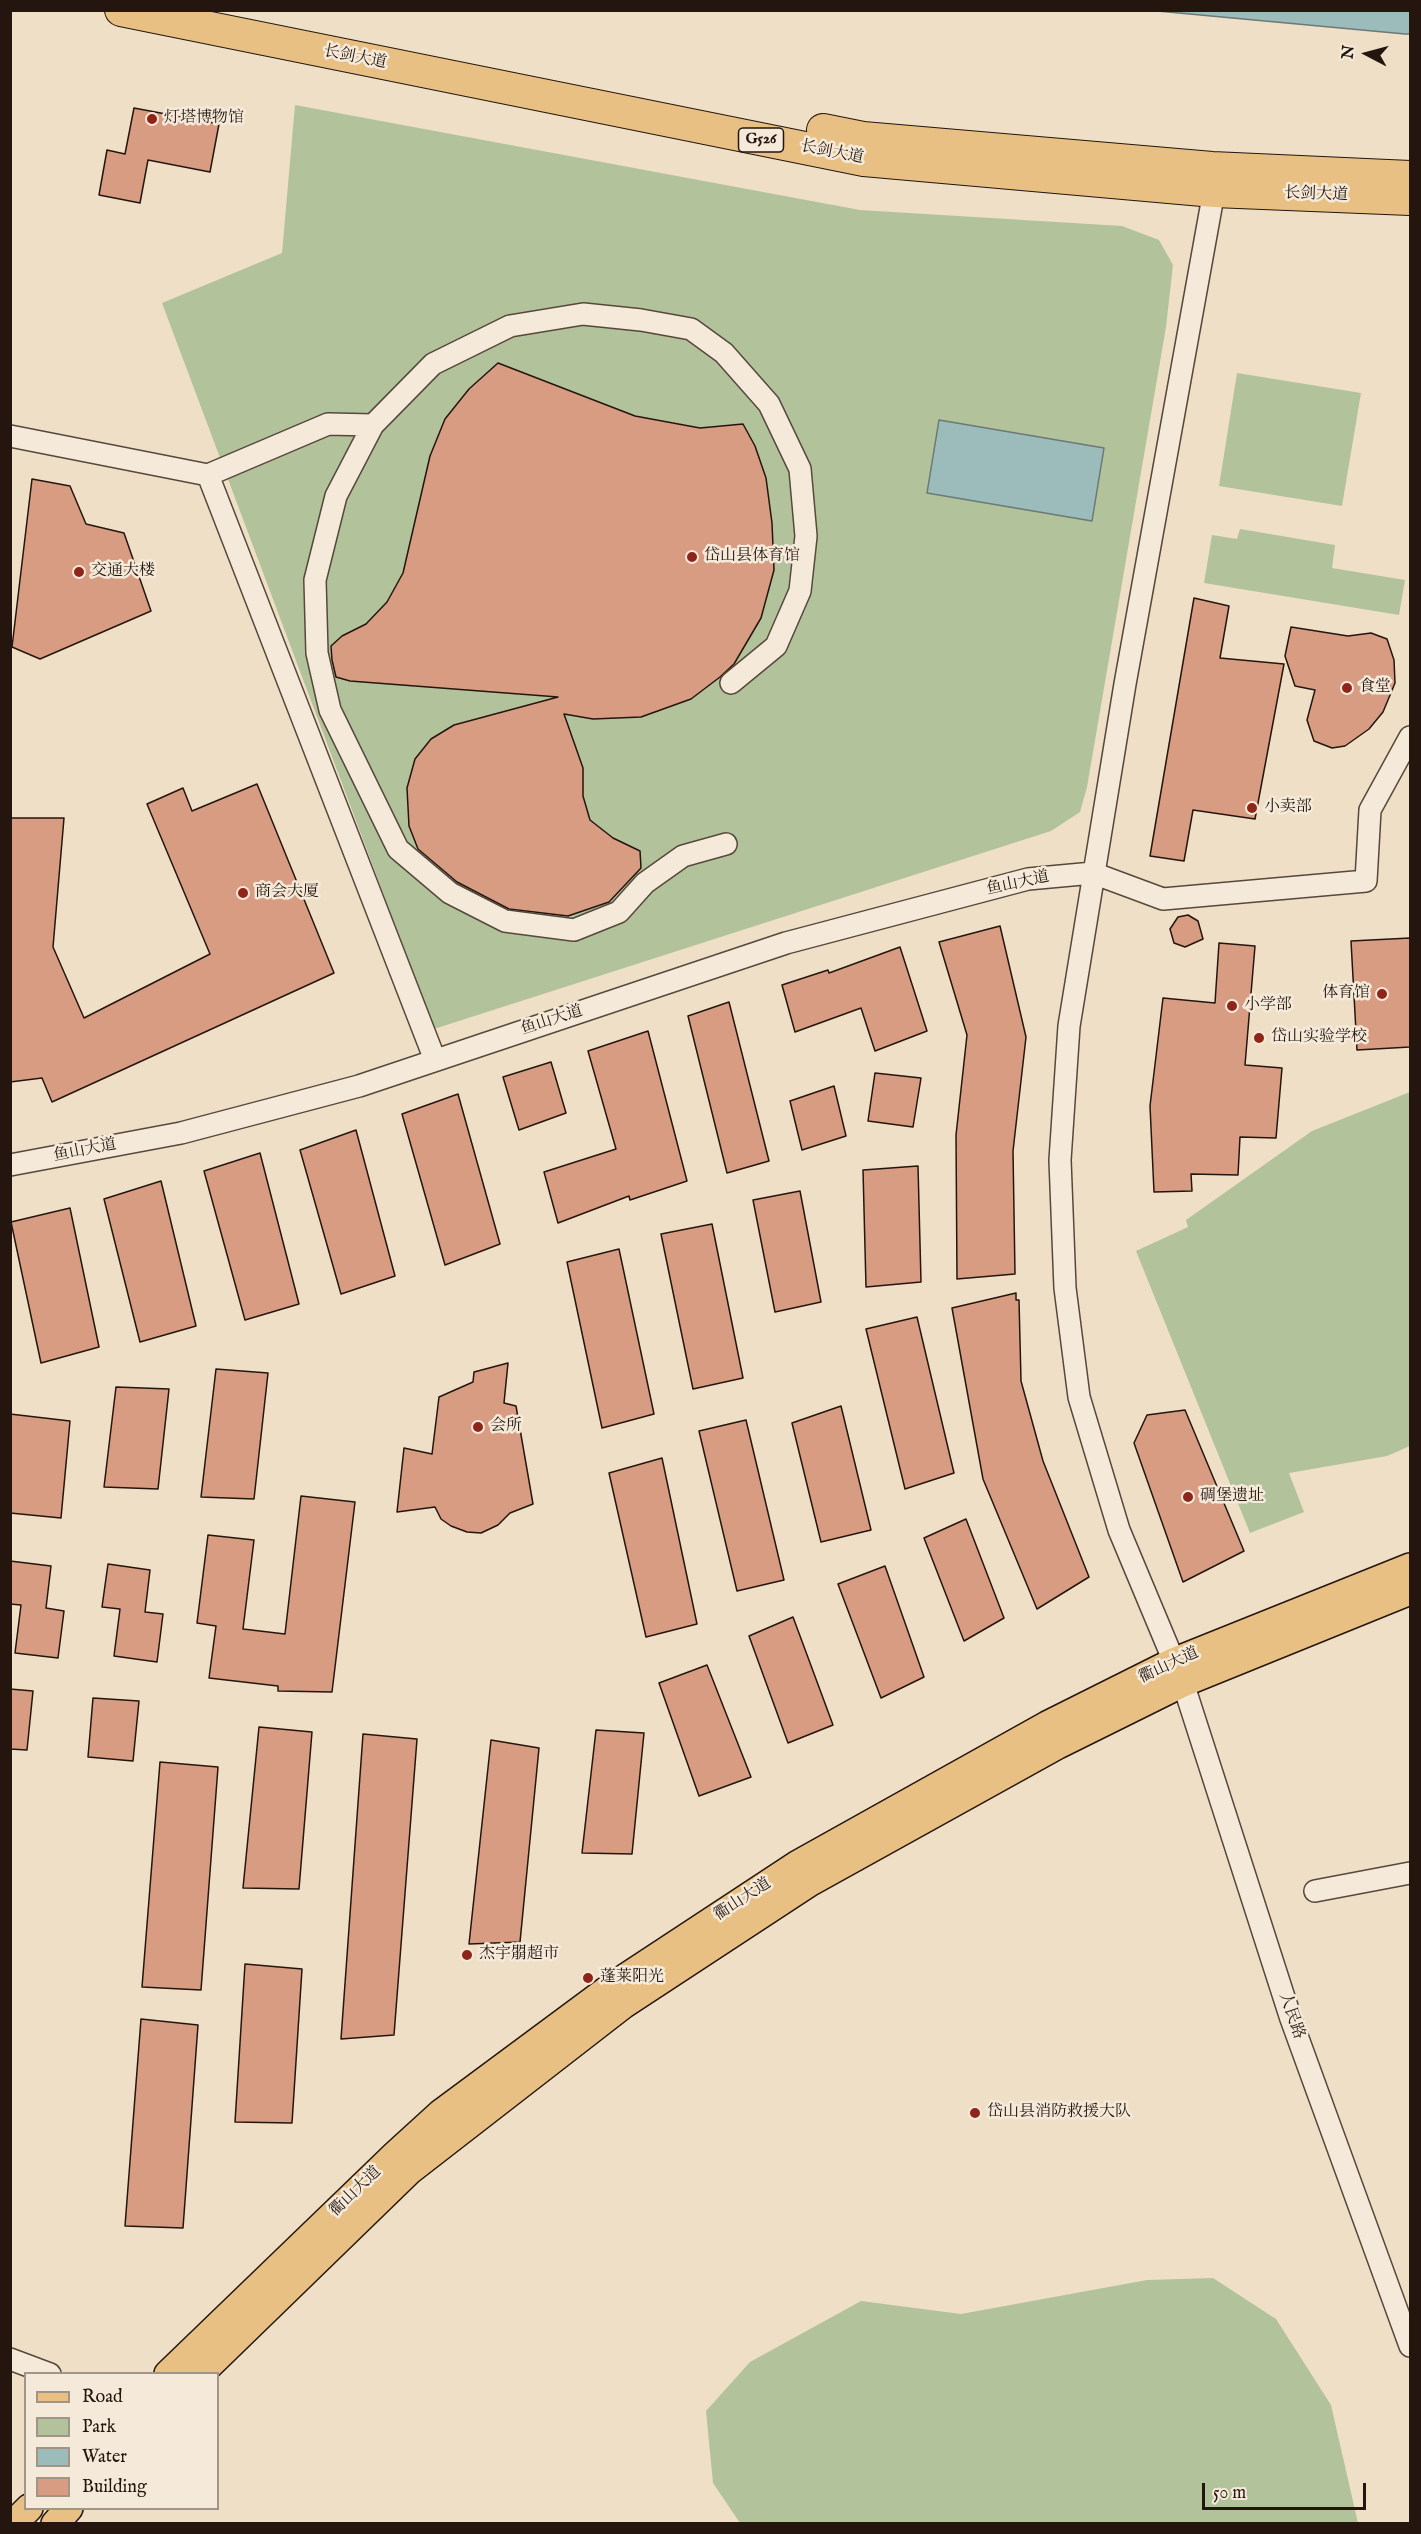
<!DOCTYPE html>
<html>
<head>
<meta charset="utf-8">
<style>
	body { margin:0 }
	#map { position:relative; width:1421px; height:2534px; overflow:hidden; background:#efdfc6; font-family:"IM FELL English",serif }
	canvas { display:block }
	.frame { position:absolute; inset:0; border:12px solid #24160e; pointer-events:none }
	.legend { position:absolute; left:24px; top:2372px; width:195px; height:138px; box-sizing:border-box; background:#f5eada; border:2px solid #a19588; margin:0; padding:8px 10px; list-style:none; font-size:18px; color:#24160e }
	.legend li { display:flex; align-items:center; gap:12px; height:30px }
	.legend b { width:30px; border:2px solid #a19588 }
	.north { position:absolute; left:1337px; top:24px; width:60px; height:60px; -webkit-text-stroke:4px #f5eada; paint-order:stroke; rotate:276deg; font-size:16px; font-weight:700; line-height:24px; text-align:center; color:#24160e }
	.north::after { content:''; display:block; margin:auto; width:21px; height:27px; background:#24160e; clip-path:polygon(50% 0,100% 100%,50% 72%,0 100%) }
	.scale { position:absolute; left:1202px; top:2483px; width:164px; height:27px; box-sizing:border-box; border:3px solid #24160e; border-top:0; padding-left:8px; font-size:18px; line-height:21px; white-space:nowrap; color:#24160e; -webkit-text-stroke:4px #f5eada; paint-order:stroke }
</style>
</head>
<body>
<div id="map">
<canvas width="1421" height="2534"></canvas>
<div class="frame"></div>
<ul class="legend">
<li><b style="height:8px;background:#e8c083"></b>Road</li>
<li><b style="height:16px;background:#b2c39b"></b>Park</li>
<li><b style="height:16px;background:#9cbbbb"></b>Water</li>
<li><b style="height:16px;background:#d89c83"></b>Building</li>
</ul>
<div class="north">N</div>
<div class="scale">50 m</div>
</div>
<script>
const context = document.querySelector('canvas').getContext('2d');
context.lineJoin = 'round';
function fillPath(path, color) { context.fillStyle = color; context.fill(path, 'evenodd'); }
function stroke(path, color, width, dash) { context.strokeStyle = color; context.lineWidth = width; context.lineCap = dash ? 'butt' : 'round'; context.setLineDash(dash || []); context.stroke(path); }
function label(font, color, halo, rows, align = 'center') {
  context.font = font + ' "IM FELL English","Noto Serif SC",serif'; context.lineWidth = 5; context.setLineDash([]); context.textBaseline = 'middle'; context.strokeStyle = halo; context.fillStyle = color; for (const [text, x, y, turn = 0] of rows) {
    context.save(); context.translate(x, y); context.rotate((+turn || 0) * Math.PI / 180); context.textAlign = isNaN(turn) ? turn : align; if (halo) context.strokeText(text, 0, 0); context.fillText(text, 0, 0); context.restore();
  }
}
const green = new Path2D(`
	M 295,105 L 860,210 L 1122,226 L 1159,240 L 1173,265 L 1166,327 L 1087,787 L 1080,812 L 1051,831 L 434,1029 L 162,303 L 282,253 Z
	M 1237,373 L 1361,393 L 1342,506 L 1219,486 Z
	M 1240,529 L 1335,545 L 1332,568 L 1405,580 L 1399,615 L 1204,583 L 1212,535 L 1237,539 Z
	M 1410,1092 L 1410,1446 L 1387,1456 L 1289,1473 L 1304,1512 L 1250,1533 L 1136,1251 L 1188,1227 L 1186,1220 L 1312,1131 Z
	M 1213,2278 L 1276,2319 L 1331,2405 L 1358,2523 L 740,2523 L 713,2483 L 706,2411 L 750,2362 L 861,2301 L 961,2314 L 1147,2280 Z`);
const water = new Path2D(`
	M 1157,11 L 1410,11 L 1410,34 L 1405,34 Z
	M 939,420 L 1104,448 L 1092,521 L 927,493 Z`);
const building = new Path2D(`
	M 134,108 L 219,124 L 210,172 L 148,160 L 140,203 L 99,195 L 107,150 L 125,154 Z
	M 498,363 L 635,416 L 700,428 L 743,424 L 755,446 L 766,478 L 772,523 L 774,570 L 761,618 L 734,664 L 720,677 L 691,699 L 641,717 L 593,719 L 564,714 L 583,768 L 583,796 L 590,820 L 613,838 L 640,851 L 641,868 L 609,902 L 568,916 L 509,909 L 457,882 L 418,849 L 409,826 L 407,788 L 415,759 L 431,739 L 454,725 L 558,697 L 350,681 L 336,677 L 332,660 L 331,646 L 342,636 L 366,624 L 387,602 L 403,573 L 430,456 L 445,419 L 469,389 Z
	M 32,479 L 70,486 L 86,524 L 124,533 L 151,611 L 40,659 L 12,647 Z
	M 1194,598 L 1229,606 L 1220,658 L 1284,664 L 1255,819 L 1193,810 L 1184,861 L 1150,856 Z
	M 1291,627 L 1348,636 L 1371,633 L 1387,639 L 1394,660 L 1395,683 L 1383,712 L 1369,729 L 1345,746 L 1332,748 L 1314,741 L 1307,720 L 1315,690 L 1295,686 L 1285,656 Z
	M 257,784 L 334,973 L 52,1102 L 42,1078 L 10,1082 L 10,818 L 64,818 L 53,947 L 84,1018 L 210,954 L 147,804 L 183,788 L 192,811 Z
	M 1188,915 L 1198,921 L 1203,939 L 1185,947 L 1174,943 L 1170,929 L 1178,917 Z
	M 1000,926 L 1026,1037 L 1013,1151 L 1015,1274 L 957,1279 L 956,1135 L 967,1035 L 939,942 Z
	M 1410,938 L 1410,1047 L 1357,1050 L 1351,941 Z
	M 1219,943 L 1255,946 L 1245,1065 L 1282,1068 L 1276,1138 L 1240,1137 L 1238,1175 L 1191,1174 L 1192,1191 L 1154,1192 L 1150,1106 L 1163,998 L 1215,1003 Z
	M 900,947 L 927,1031 L 875,1051 L 861,1008 L 795,1032 L 782,985 L 828,970 L 829,973 Z
	M 729,1002 L 769,1161 L 727,1173 L 688,1016 Z
	M 648,1031 L 687,1181 L 630,1200 L 629,1196 L 558,1223 L 544,1172 L 616,1149 L 588,1051 Z
	M 551,1062 L 566,1113 L 519,1130 L 503,1077 Z
	M 875,1073 L 921,1078 L 913,1127 L 868,1121 Z
	M 834,1086 L 846,1136 L 802,1150 L 790,1101 Z
	M 458,1094 L 500,1244 L 445,1265 L 402,1114 Z
	M 356,1130 L 395,1276 L 341,1294 L 300,1150 Z
	M 260,1153 L 299,1304 L 245,1320 L 204,1171 Z
	M 918,1166 L 921,1282 L 866,1287 L 863,1170 Z
	M 161,1181 L 196,1326 L 140,1342 L 104,1199 Z
	M 800,1191 L 821,1302 L 775,1312 L 753,1200 Z
	M 70,1208 L 99,1347 L 41,1363 L 11,1222 Z
	M 712,1224 L 743,1378 L 693,1389 L 661,1234 Z
	M 619,1249 L 654,1414 L 602,1428 L 567,1262 Z
	M 1016,1293 L 1016,1300 L 1019,1300 L 1021,1381 L 1043,1461 L 1089,1577 L 1037,1609 L 983,1479 L 952,1308 Z
	M 917,1317 L 954,1473 L 905,1489 L 866,1329 Z
	M 508,1363 L 504,1403 L 516,1406 L 533,1504 L 510,1513 L 498,1525 L 481,1533 L 467,1532 L 451,1526 L 441,1519 L 435,1507 L 397,1512 L 404,1448 L 432,1454 L 439,1397 L 473,1382 L 474,1372 Z
	M 216,1369 L 268,1373 L 254,1499 L 201,1497 Z
	M 116,1387 L 169,1389 L 158,1489 L 104,1487 Z
	M 841,1406 L 871,1530 L 821,1542 L 792,1423 Z
	M 1185,1410 L 1244,1551 L 1183,1582 L 1134,1443 L 1147,1415 Z
	M 10,1414 L 70,1421 L 61,1518 L 10,1513 Z
	M 746,1420 L 784,1580 L 737,1591 L 699,1431 Z
	M 662,1458 L 697,1624 L 646,1637 L 609,1473 Z
	M 301,1496 L 355,1502 L 332,1692 L 278,1691 L 278,1686 L 209,1678 L 216,1626 L 197,1623 L 208,1535 L 254,1540 L 243,1629 L 285,1634 Z
	M 966,1519 L 1004,1618 L 964,1641 L 924,1538 Z
	M 10,1561 L 51,1566 L 46,1608 L 64,1611 L 58,1658 L 15,1653 L 21,1605 L 10,1604 Z
	M 108,1564 L 150,1570 L 145,1612 L 163,1614 L 157,1662 L 114,1656 L 120,1609 L 102,1607 Z
	M 885,1566 L 924,1677 L 881,1698 L 838,1584 Z
	M 793,1617 L 833,1725 L 788,1743 L 749,1636 Z
	M 707,1665 L 751,1777 L 699,1796 L 659,1683 Z
	M 10,1689 L 33,1691 L 27,1750 L 10,1749 Z
	M 93,1698 L 139,1701 L 133,1761 L 88,1757 Z
	M 259,1727 L 312,1732 L 299,1889 L 243,1888 Z
	M 596,1730 L 644,1733 L 632,1854 L 582,1853 Z
	M 363,1734 L 417,1739 L 394,2035 L 341,2039 Z
	M 491,1740 L 539,1748 L 520,1942 L 469,1944 Z
	M 160,1762 L 218,1767 L 201,1990 L 142,1987 Z
	M 245,1964 L 302,1969 L 292,2123 L 235,2122 Z
	M 141,2019 L 198,2025 L 183,2228 L 125,2226 Z`);
const minor = new Path2D(`
	M 1214,191 L 1125,684 L 1069,1026 L 1060,1160 L 1065,1288 L 1079,1397 L 1119,1530 L 1183,1683 L 1291,2019 L 1410,2346
	M 10,436 L 208,475 L 435,1060
	M 208,475 L 328,424 L 373,425
	M 726,844 L 683,856 L 645,883 L 619,912 L 574,930 L 505,921 L 450,893 L 398,849 L 330,710 L 317,653 L 315,580 L 336,496 L 373,425 L 433,364 L 510,326 L 583,314 L 641,320 L 691,329 L 724,353 L 769,404 L 800,469 L 806,536 L 800,591 L 776,646 L 731,683
	M 10,1165 L 181,1133 L 359,1086 L 786,943 L 1028,879 L 1093,873 L 1163,899 L 1366,881 L 1370,810 L 1410,737
	M 1315,1891 L 1410,1873
	M 10,2359 L 50,2374`);
const major = new Path2D(`
	M 168,2374 L 396,2154 L 441,2113 L 611,1987 L 798,1864 L 1047,1725 L 1173,1662 L 1410,1567
	M 200,2374 L 409,2171 L 623,2005 L 809,1883 L 1058,1745 L 1183,1683 L 1410,1591
	M 13,2524 L 29,2508
	M 55,2524 L 69,2508`);
const highway = new Path2D(`
	M 121,10 L 864,160 L 1214,191 L 1410,199
	M 823,130 L 863,138 L 1212,168 L 1410,177`);
const markers = [
	[152,119,6,"#8f2418"],
	[692,557,6,"#8f2418"],
	[79,572,6,"#8f2418"],
	[1347,688,6,"#8f2418"],
	[1252,808,6,"#8f2418"],
	[243,893,6,"#8f2418"],
	[1382,994,6,"#8f2418"],
	[1232,1006,6,"#8f2418"],
	[1259,1038,6,"#8f2418"],
	[478,1427,6,"#8f2418"],
	[1188,1497,6,"#8f2418"],
	[467,1955,6,"#8f2418"],
	[588,1978,6,"#8f2418"],
	[975,2113,6,"#8f2418"]
];
const shields = [
	[761,140,45]
];
const shieldNames = [
	["G526",761,140]
];
const streetNames = [
	["长剑大道",355,58,11],
	["长剑大道",832,153,11],
	["长剑大道",1316,195,2],
	["鱼山大道",1018,884,-12],
	["鱼山大道",552,1021,-18],
	["鱼山大道",85,1151,-11],
	["衢山大道",1169,1666,-25],
	["衢山大道",743,1900,-33],
	["人民路",1291,2016,71],
	["衢山大道",356,2192,-44]
];
const poiNames = [
	["灯塔博物馆",164,119],
	["岱山县体育馆",704,557],
	["交通大楼",91,572],
	["食堂",1359,688],
	["小卖部",1264,808],
	["商会大厦",255,893],
	["体育馆",1370,994,"right"],
	["小学部",1244,1006],
	["岱山实验学校",1271,1038],
	["会所",490,1427],
	["碉堡遗址",1200,1497],
	["杰宇朤超市",479,1955],
	["蓬莱阳光",600,1978],
	["岱山县消防救援大队",987,2113]
];
fillPath(green, '#b2c39b');
fillPath(water, '#9cbbbb');
stroke(water, '#6c7976', 1.5);
fillPath(building, '#d89c83');
stroke(building, '#24160e', 1.5);
stroke(minor, '#57483c', 24);
stroke(major, '#24160e', 30);
stroke(highway, '#24160e', 34);
stroke(minor, '#f5eada', 21);
stroke(major, '#e8c083', 27);
stroke(highway, '#e8c083', 32);
for (const [x, y, r, color] of markers) { const dot = new Path2D(); dot.arc(x, y, r, 0, 2 * Math.PI); context.fillStyle = color; context.fill(dot); stroke(dot, '#f5eada', 2); }
for (const [x, y, w] of shields) { const box = new Path2D(); box.roundRect(x - w / 2, y - 12, w, 24, 4.5); context.fillStyle = '#f5eada'; context.fill(box); stroke(box, '#24160e', 1.5); }
label('bold 15px', '#24160e', null, shieldNames);
label('16px', '#24160e', '#f5eada', streetNames);
label('16px', '#24160e', '#f5eada', poiNames, 'left');
</script>
</body>
</html>
